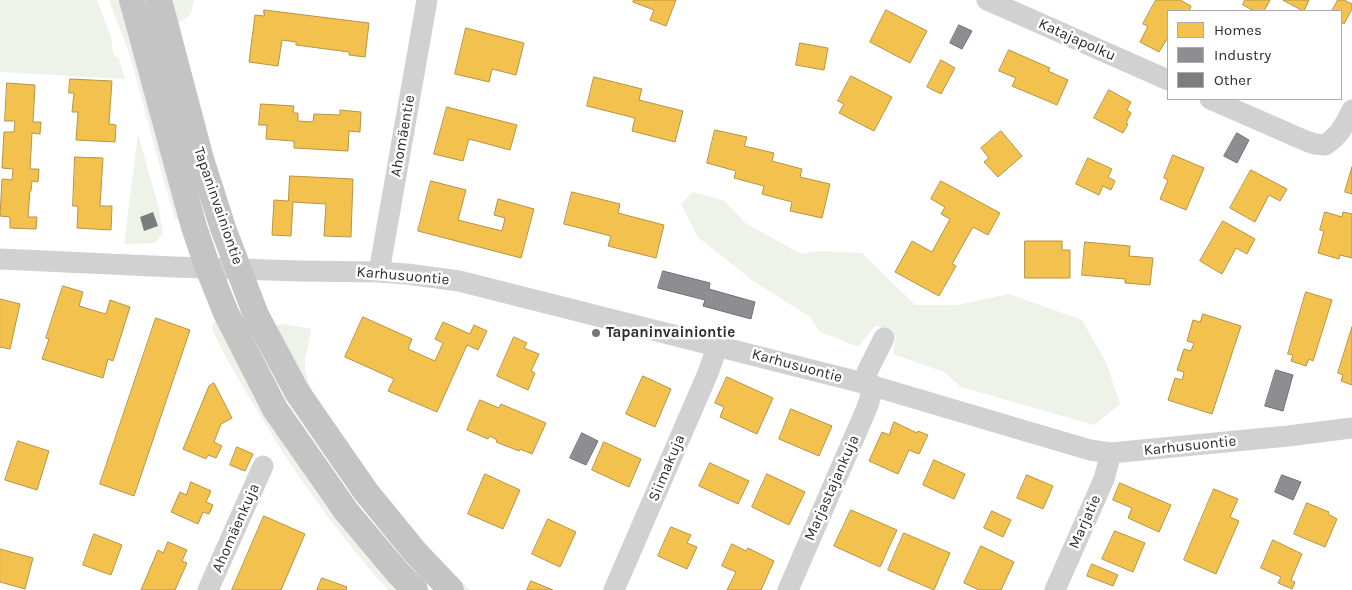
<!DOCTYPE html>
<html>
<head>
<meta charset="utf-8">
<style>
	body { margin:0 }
	#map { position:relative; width:1352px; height:590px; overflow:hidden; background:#fff; font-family:Karla,sans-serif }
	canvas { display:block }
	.legend { position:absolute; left:1167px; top:10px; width:175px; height:90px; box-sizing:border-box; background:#fff; border:1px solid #ababab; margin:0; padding:6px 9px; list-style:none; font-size:15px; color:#2c2c2c }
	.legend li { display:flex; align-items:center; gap:10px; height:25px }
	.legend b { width:25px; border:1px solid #ababab }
</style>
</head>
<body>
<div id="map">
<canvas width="1352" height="590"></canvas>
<ul class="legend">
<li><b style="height:14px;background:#f2c14e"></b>Homes</li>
<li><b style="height:14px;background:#8d8d92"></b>Industry</li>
<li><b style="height:14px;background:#7d7d7d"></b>Other</li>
</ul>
</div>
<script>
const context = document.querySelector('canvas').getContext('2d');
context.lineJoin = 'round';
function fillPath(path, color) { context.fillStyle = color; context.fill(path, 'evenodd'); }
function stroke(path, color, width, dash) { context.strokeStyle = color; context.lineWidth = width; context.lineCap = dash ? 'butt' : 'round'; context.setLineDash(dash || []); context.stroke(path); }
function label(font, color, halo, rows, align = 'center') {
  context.font = font + ' Karla,sans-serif'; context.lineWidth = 5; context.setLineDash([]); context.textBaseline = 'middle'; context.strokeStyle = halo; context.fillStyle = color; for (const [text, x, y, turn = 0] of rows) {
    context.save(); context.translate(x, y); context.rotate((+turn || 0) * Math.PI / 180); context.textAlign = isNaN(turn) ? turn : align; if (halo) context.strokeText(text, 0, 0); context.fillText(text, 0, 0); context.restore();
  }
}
const green = new Path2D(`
	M 0,0 L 97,0 L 112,40 L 112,44 L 111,45 L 114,55 L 119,58 L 125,79 L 0,72 Z
	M 109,0 L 124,0 L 182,219 L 176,219 L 175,218 L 165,185 L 130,56 Z
	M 165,0 L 194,0 L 191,14 L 179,23 Z
	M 138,134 L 159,209 L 163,234 L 155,243 L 124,244 Z
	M 693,192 L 725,201 L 745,223 L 801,254 L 820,251 L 862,253 L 915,305 L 957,305 L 1009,294 L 1082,320 L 1106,362 L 1120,404 L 1094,425 L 961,387 L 944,372 L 893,354 L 896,336 L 876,325 L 858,347 L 819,331 L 810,317 L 752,280 L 698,237 L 681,204 Z
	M 218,320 L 403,590 L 388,590 C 337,533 293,472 254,405 C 239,380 223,355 212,328 L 214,323 Z
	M 285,324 L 311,329 L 305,360 L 305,371 L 312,392 L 330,419 L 380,488 L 428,547 L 470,590 L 462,590 L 375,494 L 270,326 Z`);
const homes = new Path2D(`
	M 634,0 L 676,0 L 666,26 L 650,20 L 654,10 L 633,2 Z
	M 1156,0 L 1180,0 L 1191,6 L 1189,11 L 1168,11 L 1168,40 L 1167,39 L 1159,52 L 1140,42 L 1148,26 L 1143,24 Z
	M 1245,0 L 1270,0 L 1264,11 L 1254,11 L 1243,5 Z
	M 1283,0 L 1309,0 L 1304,11 Z
	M 1338,0 L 1344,0 L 1352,4 L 1352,9 L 1344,24 L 1341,22 L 1341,11 L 1332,11 Z
	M 264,10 L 369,23 L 365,57 L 349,55 L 349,52 L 296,45 L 296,42 L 282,40 L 278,66 L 249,62 L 255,15 L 264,16 Z
	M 886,10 L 927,31 L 910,63 L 870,42 Z
	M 466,28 L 524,43 L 516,75 L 492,69 L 489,82 L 455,74 Z
	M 800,43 L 828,48 L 824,70 L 796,65 Z
	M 1009,50 L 1050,68 L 1048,71 L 1068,80 L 1057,105 L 1012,86 L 1016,78 L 999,71 Z
	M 941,60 L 955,68 L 941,94 L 927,87 Z
	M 851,76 L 892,97 L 874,131 L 839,113 L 844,104 L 838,101 Z
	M 594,77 L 642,89 L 639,100 L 683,111 L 675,142 L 632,131 L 635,118 L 587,106 Z
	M 70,79 L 112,81 L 109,124 L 116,125 L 115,142 L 76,140 L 78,112 L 72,112 L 74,93 L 69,93 Z
	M 7,83 L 35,85 L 33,122 L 41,122 L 40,134 L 32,133 L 30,169 L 39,169 L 38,182 L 32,181 L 31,191 L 30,191 L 28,217 L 37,217 L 36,229 L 10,228 L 10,217 L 0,216 L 2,179 L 12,180 L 13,169 L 2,168 L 4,132 L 14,132 L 15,121 L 5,121 Z
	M 1109,90 L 1131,102 L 1127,110 L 1131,113 L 1126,123 L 1128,124 L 1123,133 L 1094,118 Z
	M 261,104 L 294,106 L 293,113 L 298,113 L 298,121 L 313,122 L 314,114 L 340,115 L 340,110 L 361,112 L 360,132 L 349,131 L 348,151 L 294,148 L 294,141 L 266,139 L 267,125 L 259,125 Z
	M 447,107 L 517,125 L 510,150 L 469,139 L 463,161 L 434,154 Z
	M 715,130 L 747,137 L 744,146 L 774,153 L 772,161 L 802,169 L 800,177 L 830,184 L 822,218 L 790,211 L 792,202 L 762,194 L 764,186 L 734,178 L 736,171 L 707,163 Z
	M 1001,131 L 1022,156 L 998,177 L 984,162 L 989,158 L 981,148 Z
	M 1173,155 L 1204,168 L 1186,210 L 1160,199 L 1168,180 L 1164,178 Z
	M 75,157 L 103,158 L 100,206 L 112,206 L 111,230 L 77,228 L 78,206 L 73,206 Z
	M 1088,158 L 1112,169 L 1108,177 L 1115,181 L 1111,190 L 1103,186 L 1099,195 L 1076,184 Z
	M 1352,167 L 1352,194 L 1345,192 Z
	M 1251,170 L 1287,189 L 1280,201 L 1269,195 L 1255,222 L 1230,208 Z
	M 290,176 L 353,179 L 351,237 L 324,236 L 326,204 L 293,202 L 291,236 L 272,235 L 274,200 L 288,201 Z
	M 431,181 L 466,190 L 458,220 L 502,231 L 505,218 L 494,215 L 498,199 L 534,209 L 521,258 L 418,231 Z
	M 941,181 L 1000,213 L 988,235 L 973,227 L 952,264 L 956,266 L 939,296 L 895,272 L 912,241 L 932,252 L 950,219 L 941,214 L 945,207 L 931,199 Z
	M 572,192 L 620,204 L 618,213 L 664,225 L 656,258 L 608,246 L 611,236 L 564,224 Z
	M 1325,212 L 1342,217 L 1343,212 L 1352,214 L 1352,258 L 1340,255 L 1339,259 L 1318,253 L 1324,231 L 1320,230 Z
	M 1223,221 L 1255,239 L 1247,254 L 1236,248 L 1222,274 L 1200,261 Z
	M 1025,241 L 1062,241 L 1062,250 L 1070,250 L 1070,278 L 1025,278 Z
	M 1085,242 L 1130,246 L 1129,256 L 1153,258 L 1150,285 L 1125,283 L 1125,279 L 1082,275 Z
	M 63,286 L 83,292 L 79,306 L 99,312 L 106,314 L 110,300 L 130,307 L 113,361 L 108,359 L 103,378 L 42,359 L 49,339 L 46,338 Z
	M 1306,292 L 1332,300 L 1313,361 L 1309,359 L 1306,366 L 1291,361 L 1293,355 L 1288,354 Z
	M 0,299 L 20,304 L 10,349 L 0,347 Z
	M 1203,314 L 1241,326 L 1212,414 L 1168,400 L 1175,378 L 1182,380 L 1184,372 L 1177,370 L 1184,349 L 1191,351 L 1194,343 L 1187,341 L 1193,320 L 1200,322 Z
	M 363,317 L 412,339 L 408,349 L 435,361 L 443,343 L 435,339 L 443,322 L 470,334 L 474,325 L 487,331 L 478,350 L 467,345 L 437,412 L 388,391 L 394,379 L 345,357 Z
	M 156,318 L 190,330 L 134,496 L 100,484 Z
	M 1352,327 L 1352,385 L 1341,381 L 1343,375 L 1338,373 Z
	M 514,337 L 527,343 L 524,348 L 539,354 L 531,371 L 535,373 L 528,390 L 497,376 Z
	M 643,376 L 671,389 L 655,427 L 626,414 Z
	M 727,377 L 773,398 L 757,434 L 720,417 L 724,407 L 715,403 Z
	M 214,383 L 232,418 L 221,424 L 214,442 L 222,446 L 216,458 L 208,455 L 206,459 L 183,449 L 209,386 Z
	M 480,400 L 499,408 L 501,404 L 546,423 L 532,454 L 520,449 L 519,451 L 496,442 L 497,440 L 490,436 L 488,439 L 467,430 Z
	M 791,409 L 832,426 L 819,456 L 779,439 Z
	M 894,422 L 917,433 L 918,431 L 928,435 L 919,454 L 909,450 L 898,474 L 869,461 L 882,432 L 889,435 Z
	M 18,441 L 49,451 L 37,490 L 5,480 Z
	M 604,442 L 641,459 L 629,487 L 592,470 Z
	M 237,447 L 253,454 L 245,471 L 230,465 Z
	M 934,460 L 965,474 L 954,499 L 923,485 Z
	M 710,463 L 749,481 L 738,504 L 699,486 Z
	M 485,474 L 520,490 L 503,529 L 468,514 Z
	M 767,474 L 805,492 L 789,525 L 752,507 Z
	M 1027,475 L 1053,486 L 1043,509 L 1017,498 Z
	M 191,482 L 211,491 L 206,502 L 213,505 L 209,514 L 203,512 L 198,524 L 171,512 L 180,492 L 186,495 Z
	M 1120,483 L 1171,505 L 1159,532 L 1128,518 L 1132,508 L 1113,500 Z
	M 1214,489 L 1238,499 L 1230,517 L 1239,521 L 1216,574 L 1184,560 Z
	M 1307,503 L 1329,512 L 1328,514 L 1337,519 L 1325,547 L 1294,534 Z
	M 851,510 L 897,530 L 880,567 L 834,546 Z
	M 992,511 L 1011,520 L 1003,537 L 984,528 Z
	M 264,516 L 305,534 L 281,590 L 232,590 Z
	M 548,519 L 576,532 L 560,567 L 532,554 Z
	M 671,527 L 691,535 L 687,543 L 697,547 L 687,569 L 658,556 Z
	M 1115,531 L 1145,543 L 1133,572 L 1102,559 Z
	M 904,533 L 950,553 L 934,590 L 888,570 Z
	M 94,534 L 122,545 L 111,575 L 83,565 Z
	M 1273,540 L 1302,554 L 1291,580 L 1295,582 L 1292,589 L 1278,583 L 1281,577 L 1261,568 Z
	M 168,542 L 187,550 L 182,561 L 187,563 L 175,590 L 141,590 L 158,550 L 163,553 Z
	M 732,544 L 746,551 L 748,548 L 774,561 L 761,590 L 727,590 L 736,572 L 722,566 Z
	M 981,546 L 1014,562 L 1001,590 L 979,590 L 964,583 Z
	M 0,549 L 33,558 L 25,589 L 0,582 Z
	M 1092,564 L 1118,575 L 1113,586 L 1087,576 Z
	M 322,578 L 347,587 L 346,590 L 317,590 Z
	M 531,581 L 553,590 L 527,590 Z`);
const industry = new Path2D(`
	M 959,25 L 972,31 L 962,49 L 950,43 Z
	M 1237,133 L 1249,140 L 1237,163 L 1224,156 Z
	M 663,271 L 710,283 L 709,289 L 755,302 L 751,319 L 703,306 L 705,300 L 658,288 Z
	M 1276,370 L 1293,375 L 1283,411 L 1265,406 Z
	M 582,433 L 598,441 L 586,465 L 570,458 Z
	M 1282,475 L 1301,482 L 1293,500 L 1275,492 Z`);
const building = new Path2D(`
	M 153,212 L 158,226 L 144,231 L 140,217 Z`);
const minor = new Path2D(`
	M 987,0 L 1168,80
	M 1210,99 L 1306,141 L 1315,144 L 1325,145 C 1340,135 1344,126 1352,110
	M 0,259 L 174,267 L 299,271 L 379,272 L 407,274 L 459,281 L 863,383 L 1090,450 L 1111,453 L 1288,436 L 1352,428
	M 379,272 L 427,0
	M 863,383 L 868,370 L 884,338
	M 208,590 L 263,466
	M 614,590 L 708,373 L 718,345
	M 788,590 L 866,410 L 869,402 L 873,385
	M 1055,590 L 1104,479 L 1111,453`);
const major = new Path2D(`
	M 132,0 L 194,227 L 208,268 L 226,313 L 275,409 L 346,511 L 398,573 L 415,590
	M 159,0 L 201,159 L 223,228 L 256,315 L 297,392 L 366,492 L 415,552 L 451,590`);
const markers = [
	[596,333,5,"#767676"]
];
const streetNames = [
	["Katajapolku",1077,40,24],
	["Ahomäentie",403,136,-80],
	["Tapaninvainiontie",218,206,71],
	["Karhusuontie",403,276,5],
	["Karhusuontie",797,366,15],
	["Karhusuontie",1190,446,-6],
	["Siimakuja",667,468,-67],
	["Marjastajankuja",832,488,-66],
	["Marjatie",1085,522,-66],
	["Ahomäenkuja",236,528,-66]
];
const poiNames = [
	["Tapaninvainiontie",606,333]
];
fillPath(green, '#eef3ea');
fillPath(homes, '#f2c14e');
stroke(homes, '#b79444', 1);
fillPath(industry, '#8d8d92');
stroke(industry, '#707073', 1);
fillPath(building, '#7d7d7d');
stroke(minor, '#d1d1d1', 21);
stroke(major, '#c4c4c4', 26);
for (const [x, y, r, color] of markers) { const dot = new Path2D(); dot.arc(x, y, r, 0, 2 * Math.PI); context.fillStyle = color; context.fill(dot); stroke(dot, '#fff', 2); }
label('15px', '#2c2c2c', '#fff', streetNames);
label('bold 15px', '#2c2c2c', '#fff', poiNames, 'left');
</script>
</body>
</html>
